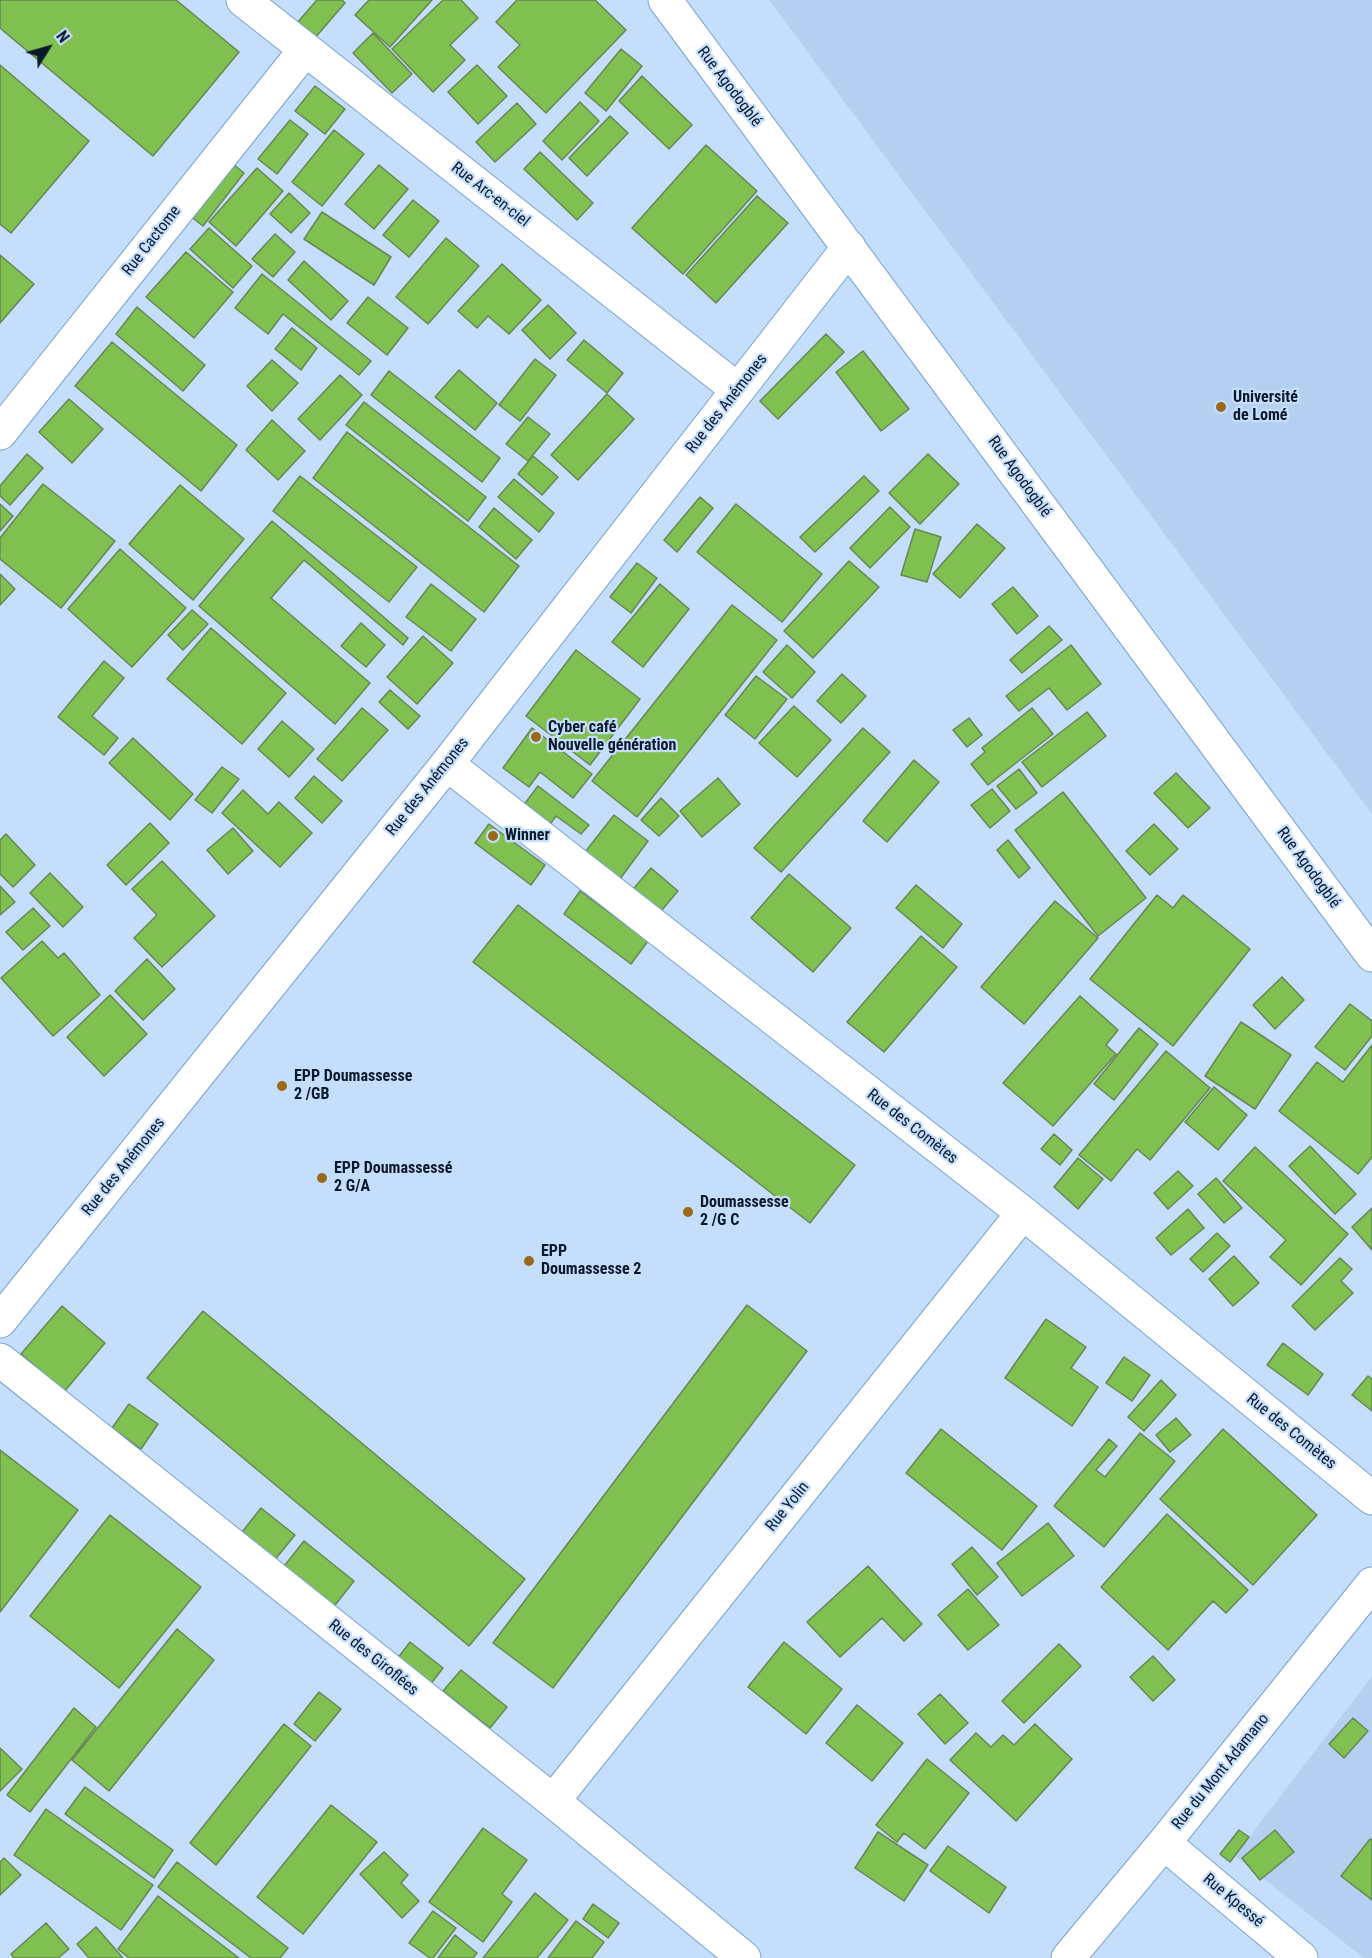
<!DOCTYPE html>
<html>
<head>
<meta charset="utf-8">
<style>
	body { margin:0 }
	#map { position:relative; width:1372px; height:1958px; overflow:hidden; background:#c5defc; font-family:"Roboto Condensed",sans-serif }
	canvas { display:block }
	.north { position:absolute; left:18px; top:18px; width:60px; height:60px; -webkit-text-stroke:4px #c5defc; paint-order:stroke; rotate:53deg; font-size:16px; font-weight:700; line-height:24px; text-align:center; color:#0a192b }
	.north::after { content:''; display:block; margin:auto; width:21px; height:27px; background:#0a192b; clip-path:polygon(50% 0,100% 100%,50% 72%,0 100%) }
</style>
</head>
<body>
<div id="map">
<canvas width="1372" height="1958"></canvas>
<div class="north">N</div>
</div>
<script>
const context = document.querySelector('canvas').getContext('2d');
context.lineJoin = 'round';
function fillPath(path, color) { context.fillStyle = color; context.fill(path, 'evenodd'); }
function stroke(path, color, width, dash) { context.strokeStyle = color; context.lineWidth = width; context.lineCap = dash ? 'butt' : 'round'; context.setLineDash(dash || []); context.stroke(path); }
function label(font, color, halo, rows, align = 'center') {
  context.font = font + ' "Roboto Condensed",sans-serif'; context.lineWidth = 4.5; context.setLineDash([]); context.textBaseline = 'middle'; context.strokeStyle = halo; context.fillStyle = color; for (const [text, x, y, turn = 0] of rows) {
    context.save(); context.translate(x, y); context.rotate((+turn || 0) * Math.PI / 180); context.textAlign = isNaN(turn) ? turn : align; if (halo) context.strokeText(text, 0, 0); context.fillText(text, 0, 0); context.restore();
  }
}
const built = new Path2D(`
	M 769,0 L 1372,0 L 1372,814 Z
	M 1372,1676 L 1372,1958 L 1364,1958 L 1235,1856 Z`);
const building = new Path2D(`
	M 0,0 L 176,0 L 239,52 L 153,156 L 0,28 Z
	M 317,0 L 342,0 L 345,3 L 314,39 L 296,24 Z
	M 369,0 L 432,0 L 390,47 L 355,15 Z
	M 443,0 L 461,0 L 478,18 L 450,45 L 465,60 L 433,92 L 392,49 Z
	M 517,0 L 595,0 L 626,30 L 546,113 L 498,67 L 520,45 L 496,22 Z
	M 373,33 L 412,74 L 392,93 L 353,53 Z
	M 621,49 L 642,66 L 606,111 L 585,93 Z
	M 0,65 L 89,141 L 11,233 L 0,224 Z
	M 477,65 L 507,96 L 478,124 L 448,92 Z
	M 642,76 L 692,125 L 669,149 L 619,101 Z
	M 315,86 L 345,109 L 325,134 L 295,111 Z
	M 580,102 L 599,121 L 562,160 L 543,141 Z
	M 517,103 L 536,124 L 495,162 L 476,142 Z
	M 610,116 L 628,133 L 587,176 L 569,158 Z
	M 290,120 L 308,134 L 277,174 L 258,159 Z
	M 334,130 L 364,154 L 322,206 L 292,182 Z
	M 706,145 L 757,191 L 683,274 L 632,228 Z
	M 540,152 L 593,203 L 577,220 L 524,169 Z
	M 232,163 L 244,173 L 203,226 L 190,216 Z
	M 379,165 L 408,189 L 374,229 L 345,204 Z
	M 257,168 L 283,191 L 236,246 L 209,222 Z
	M 289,193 L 310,213 L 291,233 L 270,214 Z
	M 757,196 L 788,223 L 716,303 L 686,275 Z
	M 413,200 L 439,221 L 409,257 L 383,235 Z
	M 322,212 L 391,257 L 374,285 L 304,239 Z
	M 209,228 L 252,266 L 233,288 L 190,249 Z
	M 275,234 L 295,252 L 273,277 L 252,259 Z
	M 446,238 L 479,266 L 428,324 L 396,297 Z
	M 186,252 L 233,292 L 194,338 L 146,297 Z
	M 0,255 L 34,284 L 0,323 Z
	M 304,261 L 348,301 L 331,320 L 288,280 Z
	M 502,264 L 541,300 L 509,334 L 488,316 L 477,328 L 458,311 Z
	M 262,274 L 371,361 L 359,375 L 283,314 L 268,334 L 235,308 Z
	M 368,297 L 408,328 L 387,355 L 347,323 Z
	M 548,305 L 576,333 L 550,359 L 522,330 Z
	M 137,307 L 205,365 L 183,391 L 116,334 Z
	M 292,328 L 317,348 L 301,370 L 275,349 Z
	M 826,334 L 844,352 L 778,419 L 760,401 Z
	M 584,340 L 623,373 L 607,393 L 567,360 Z
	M 112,342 L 237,445 L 201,491 L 75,386 Z
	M 863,351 L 909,409 L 881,431 L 836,372 Z
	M 535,359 L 556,375 L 520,421 L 499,405 Z
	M 272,360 L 298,383 L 272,411 L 247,386 Z
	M 459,370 L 497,403 L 475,430 L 435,397 Z
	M 389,371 L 500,458 L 482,482 L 371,395 Z
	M 340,375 L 362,395 L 320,440 L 298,419 Z
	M 607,394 L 634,419 L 578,480 L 551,455 Z
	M 69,399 L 103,429 L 72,463 L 39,432 Z
	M 364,402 L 486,497 L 468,521 L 346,425 Z
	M 528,417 L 550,434 L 528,461 L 506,444 Z
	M 272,420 L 305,451 L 278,480 L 246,450 Z
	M 347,432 L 519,566 L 484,612 L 313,478 Z
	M 27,454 L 43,468 L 10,505 L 0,496 L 0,486 Z
	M 928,454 L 959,484 L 920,524 L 889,493 Z
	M 533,456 L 558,477 L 542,495 L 518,474 Z
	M 300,476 L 417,567 L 389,602 L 273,511 Z
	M 864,476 L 879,491 L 815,552 L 800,537 Z
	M 514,479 L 554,513 L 539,532 L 498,497 Z
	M 43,484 L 115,541 L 61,608 L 0,559 L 0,538 Z
	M 180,485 L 244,539 L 193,600 L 129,544 Z
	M 700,497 L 713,508 L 677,552 L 664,540 Z
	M 0,504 L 13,516 L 0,531 Z
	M 736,504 L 822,574 L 782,622 L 697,552 Z
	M 890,507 L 910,527 L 870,568 L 850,548 Z
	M 494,508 L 532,540 L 516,559 L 479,527 Z
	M 272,521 L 408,638 L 403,645 L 304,560 L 271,598 L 370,683 L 335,724 L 199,606 Z
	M 977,524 L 1005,548 L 960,598 L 933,574 Z
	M 915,529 L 941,537 L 927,582 L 901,575 Z
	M 120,549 L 186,608 L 132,667 L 68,609 Z
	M 849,561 L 879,587 L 813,658 L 784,631 Z
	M 637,563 L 657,578 L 631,613 L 610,597 Z
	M 0,574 L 15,589 L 0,605 Z
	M 431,584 L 476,619 L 451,651 L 406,617 Z
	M 660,584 L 689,609 L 643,667 L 612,642 Z
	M 1013,587 L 1038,616 L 1017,634 L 992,604 Z
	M 732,605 L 777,640 L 637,817 L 592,781 Z
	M 192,610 L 208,624 L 183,650 L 168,635 Z
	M 361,623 L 385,645 L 366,667 L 341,646 Z
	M 1049,626 L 1062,640 L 1022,673 L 1010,660 Z
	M 211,628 L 286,693 L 242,744 L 167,679 Z
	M 423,636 L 453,663 L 417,704 L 387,677 Z
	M 787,645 L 815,672 L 792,698 L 763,672 Z
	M 1071,645 L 1101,684 L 1067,710 L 1049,688 L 1019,711 L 1006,696 Z
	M 576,650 L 640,699 L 590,765 L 526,716 Z
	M 104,661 L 124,678 L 92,716 L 118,738 L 104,755 L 58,717 Z
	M 842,674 L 866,696 L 841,723 L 817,701 Z
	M 756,676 L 787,699 L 755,739 L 725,715 Z
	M 390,690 L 420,716 L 408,729 L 379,702 Z
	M 794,706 L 831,740 L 797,777 L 759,743 Z
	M 362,708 L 388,730 L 342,781 L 317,759 Z
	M 1032,708 L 1053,734 L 988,785 L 971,764 L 985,752 L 982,748 Z
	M 1087,712 L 1106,736 L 1042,787 L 1022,762 Z
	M 969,718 L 982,735 L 967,747 L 953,730 Z
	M 282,721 L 314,749 L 289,777 L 258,749 Z
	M 532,728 L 592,774 L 573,798 L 540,772 L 529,787 L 503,768 Z
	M 863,728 L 890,752 L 781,872 L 754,848 Z
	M 133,738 L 193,794 L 170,820 L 109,763 Z
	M 914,760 L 939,782 L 887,842 L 863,821 Z
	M 222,767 L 239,779 L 212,813 L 195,800 Z
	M 1019,769 L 1037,793 L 1016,809 L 997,786 Z
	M 1176,773 L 1210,808 L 1188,828 L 1154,793 Z
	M 314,776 L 342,801 L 322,823 L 295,798 Z
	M 718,778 L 740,804 L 702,837 L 680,811 Z
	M 538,786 L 589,825 L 581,834 L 556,816 L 549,826 L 523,806 Z
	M 992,789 L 1010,811 L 990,828 L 971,805 Z
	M 243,790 L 268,814 L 279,802 L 312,833 L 280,867 L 222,813 Z
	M 1063,792 L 1146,898 L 1098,936 L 1015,830 Z
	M 661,798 L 679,816 L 659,836 L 641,820 Z
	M 614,815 L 648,841 L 617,883 L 582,856 Z
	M 150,823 L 169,843 L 126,885 L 107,865 Z
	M 489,824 L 545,865 L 531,885 L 475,843 Z
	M 1154,824 L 1178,849 L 1150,875 L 1126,851 Z
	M 233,828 L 253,851 L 228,874 L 207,850 Z
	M 6,834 L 35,865 L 13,887 L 0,874 L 0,840 Z
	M 1008,840 L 1030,868 L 1019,878 L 997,850 Z
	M 162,861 L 215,916 L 162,967 L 134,938 L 157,915 L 132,889 Z
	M 651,868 L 678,891 L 656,917 L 629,894 Z
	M 50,873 L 83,907 L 63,927 L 30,893 Z
	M 789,874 L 851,928 L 813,972 L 751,918 Z
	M 916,885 L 962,924 L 943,948 L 896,908 Z
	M 0,886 L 15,902 L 0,915 Z
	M 580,891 L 648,941 L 631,964 L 564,914 Z
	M 1157,895 L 1173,908 L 1183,895 L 1250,949 L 1173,1046 L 1090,979 Z
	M 1055,901 L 1098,938 L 1024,1024 L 981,987 Z
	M 518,905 L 855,1165 L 810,1223 L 473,962 Z
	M 33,908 L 50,926 L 23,950 L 6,932 Z
	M 921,936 L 957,967 L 884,1052 L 847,1022 Z
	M 42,941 L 58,958 L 64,953 L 100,995 L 53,1036 L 1,978 Z
	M 147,959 L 175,989 L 143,1020 L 115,991 Z
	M 1282,977 L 1304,1000 L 1275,1029 L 1253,1005 Z
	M 110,995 L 147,1034 L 104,1076 L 67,1037 Z
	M 1080,996 L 1118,1030 L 1106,1045 L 1116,1054 L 1053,1126 L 1003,1083 Z
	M 1350,1004 L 1372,1021 L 1372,1036 L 1345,1070 L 1315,1047 Z
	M 1241,1022 L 1291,1055 L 1255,1109 L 1205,1076 Z
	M 1139,1028 L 1158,1044 L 1114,1100 L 1094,1084 Z
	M 1372,1045 L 1372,1157 L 1358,1174 L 1279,1111 L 1317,1062 L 1343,1082 Z
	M 1166,1051 L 1210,1088 L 1150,1160 L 1137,1149 L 1111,1181 L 1079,1155 Z
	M 1214,1087 L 1247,1115 L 1218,1150 L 1185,1122 Z
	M 1054,1134 L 1072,1150 L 1060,1165 L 1041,1149 Z
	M 1310,1146 L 1356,1194 L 1335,1214 L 1289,1166 Z
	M 1255,1147 L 1348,1234 L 1301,1285 L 1270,1257 L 1286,1240 L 1223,1181 Z
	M 1078,1158 L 1103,1179 L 1078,1209 L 1054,1187 Z
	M 1178,1171 L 1193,1186 L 1168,1209 L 1154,1193 Z
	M 1216,1178 L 1242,1208 L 1224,1223 L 1198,1194 Z
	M 1372,1208 L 1372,1250 L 1352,1227 Z
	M 1188,1209 L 1204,1228 L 1171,1255 L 1156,1238 Z
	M 1217,1233 L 1230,1246 L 1203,1272 L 1190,1259 Z
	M 1234,1256 L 1259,1283 L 1233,1306 L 1209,1279 Z
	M 1340,1258 L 1352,1269 L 1341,1281 L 1353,1293 L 1315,1330 L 1292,1306 Z
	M 747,1305 L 807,1351 L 553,1688 L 493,1643 Z
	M 62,1306 L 105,1343 L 64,1392 L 21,1354 Z
	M 203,1311 L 525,1579 L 469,1646 L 147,1378 Z
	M 1046,1319 L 1086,1347 L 1071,1368 L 1098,1387 L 1072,1426 L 1005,1378 Z
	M 1283,1343 L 1323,1374 L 1308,1395 L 1267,1365 Z
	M 1124,1357 L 1150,1375 L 1132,1401 L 1106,1383 Z
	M 1368,1376 L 1372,1379 L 1372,1411 L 1352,1395 Z
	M 1161,1380 L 1176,1395 L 1144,1431 L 1128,1417 Z
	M 129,1404 L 158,1424 L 141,1449 L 112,1428 Z
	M 1176,1418 L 1191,1435 L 1170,1452 L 1156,1435 Z
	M 941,1429 L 1037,1506 L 1002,1550 L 906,1473 Z
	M 1223,1429 L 1317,1515 L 1253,1585 L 1160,1499 Z
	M 1140,1433 L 1175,1461 L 1104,1547 L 1054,1506 L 1109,1439 L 1117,1446 L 1096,1470 L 1105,1477 Z
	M 0,1450 L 78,1510 L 0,1612 Z
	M 261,1508 L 295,1535 L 273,1562 L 239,1536 Z
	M 1167,1514 L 1248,1590 L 1226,1613 L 1213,1601 L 1168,1650 L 1101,1587 Z
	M 110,1515 L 201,1587 L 119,1688 L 30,1616 Z
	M 1048,1523 L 1074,1556 L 1022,1596 L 997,1563 Z
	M 304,1541 L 354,1581 L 332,1609 L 281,1570 Z
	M 972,1547 L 998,1577 L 977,1595 L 952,1564 Z
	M 868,1566 L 922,1624 L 904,1641 L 882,1618 L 840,1657 L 807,1622 Z
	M 968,1589 L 999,1625 L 968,1650 L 938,1615 Z
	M 177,1629 L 214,1660 L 109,1791 L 72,1760 Z
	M 410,1642 L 443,1668 L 430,1685 L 397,1659 Z
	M 784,1642 L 842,1689 L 806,1734 L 748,1687 Z
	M 1059,1644 L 1081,1666 L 1024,1723 L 1002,1701 Z
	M 1153,1656 L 1175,1680 L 1153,1701 L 1130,1677 Z
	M 461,1670 L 507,1707 L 490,1728 L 443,1691 Z
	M 319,1692 L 341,1709 L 315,1741 L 294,1724 Z
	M 940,1694 L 968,1723 L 945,1744 L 918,1714 Z
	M 857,1705 L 903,1743 L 872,1781 L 826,1743 Z
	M 74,1708 L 96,1727 L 30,1812 L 7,1795 Z
	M 1353,1718 L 1368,1731 L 1344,1758 L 1329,1744 Z
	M 284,1724 L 311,1746 L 216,1865 L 190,1843 Z
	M 1035,1724 L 1072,1759 L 1016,1821 L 950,1760 L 976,1733 L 991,1747 L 1003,1735 L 1014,1745 Z
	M 0,1748 L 22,1769 L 0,1791 Z
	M 927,1759 L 969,1793 L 925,1849 L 904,1833 L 897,1842 L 876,1825 Z
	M 85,1787 L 173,1850 L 154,1878 L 65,1814 Z
	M 331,1805 L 377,1842 L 303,1934 L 257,1897 Z
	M 46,1809 L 153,1885 L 121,1930 L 14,1855 Z
	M 483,1828 L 527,1860 L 502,1894 L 512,1902 L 483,1942 L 429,1902 Z
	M 1239,1830 L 1249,1837 L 1230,1862 L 1220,1854 Z
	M 1275,1830 L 1294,1852 L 1260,1880 L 1242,1858 Z
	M 878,1832 L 928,1865 L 904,1901 L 855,1868 Z
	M 1370,1839 L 1372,1840 L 1372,1900 L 1341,1876 Z
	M 948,1846 L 1006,1887 L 989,1913 L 930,1871 Z
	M 384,1852 L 408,1875 L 401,1883 L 419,1901 L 402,1918 L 360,1874 Z
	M 4,1858 L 21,1875 L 0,1895 L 0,1862 Z
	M 177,1862 L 288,1948 L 280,1958 L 251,1958 L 158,1887 Z
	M 535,1893 L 568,1920 L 537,1958 L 483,1958 Z
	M 158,1896 L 239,1958 L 129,1958 L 118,1949 Z
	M 593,1904 L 619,1923 L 608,1938 L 583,1919 Z
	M 433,1911 L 456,1928 L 433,1958 L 430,1958 L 409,1943 Z
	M 576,1921 L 604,1942 L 592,1958 L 548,1958 Z
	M 46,1923 L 69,1949 L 58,1958 L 14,1958 L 11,1954 Z
	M 96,1927 L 123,1958 L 89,1958 L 77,1944 Z
	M 455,1935 L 477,1953 L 473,1958 L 438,1958 Z`);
const minor = new Path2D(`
	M 243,0 L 738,390
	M 665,0 L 1372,955
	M 0,433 L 305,50
	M 447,764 L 1023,1213 L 1372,1498
	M 0,1321 L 447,764 L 849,247
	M 0,1360 L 553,1801 L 744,1958
	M 553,1801 L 1023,1213
	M 1164,1843 L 1301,1958
	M 1068,1958 L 1164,1843 L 1372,1584`);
const markers = [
	[1221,407,6,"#99691a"],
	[536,737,6,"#99691a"],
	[493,836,6,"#99691a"],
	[282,1086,6,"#99691a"],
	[322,1178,6,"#99691a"],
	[688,1212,6,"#99691a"],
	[529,1261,6,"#99691a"]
];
const streetNames = [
	["Rue Agodogblé",729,87,53],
	["Rue Arc-en-ciel",490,195,38],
	["Rue Cactome",152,241,-52],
	["Rue des Anémones",727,404,-52],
	["Rue Agodogblé",1019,477,54],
	["Rue des Anémones",428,787,-51],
	["Rue Agodogblé",1308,868,54],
	["Rue des Comètes",912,1127,38],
	["Rue des Anémones",124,1167,-51],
	["Rue des Comètes",1291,1432,39],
	["Rue Yolin",788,1507,-51],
	["Rue des Giroflées",373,1658,39],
	["Rue du Mont Adamano",1221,1772,-51],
	["Rue Kpessé",1233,1901,40]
];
const poiNames = [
	["Université",1233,398],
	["de Lomé",1233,416],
	["Cyber café",548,728],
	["Nouvelle génération",548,746],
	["Winner",505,836],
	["EPP Doumassesse",294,1077],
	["2 /GB",294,1095],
	["EPP Doumassessé",334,1169],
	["2 G/A",334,1187],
	["Doumassesse",700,1203],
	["2 /G C",700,1221],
	["EPP",541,1252],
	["Doumassesse 2",541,1270]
];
fillPath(built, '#b5cff1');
fillPath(building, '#7fc050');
stroke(building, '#678753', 1.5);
stroke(minor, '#7aa1d2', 35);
stroke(minor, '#fff', 33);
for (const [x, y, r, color] of markers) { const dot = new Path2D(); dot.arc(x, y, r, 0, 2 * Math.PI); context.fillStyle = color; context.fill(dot); stroke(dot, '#c5defc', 2); }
label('16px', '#0a192b', '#c5defc', streetNames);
label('bold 16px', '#0a192b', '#c5defc', poiNames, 'left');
</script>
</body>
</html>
